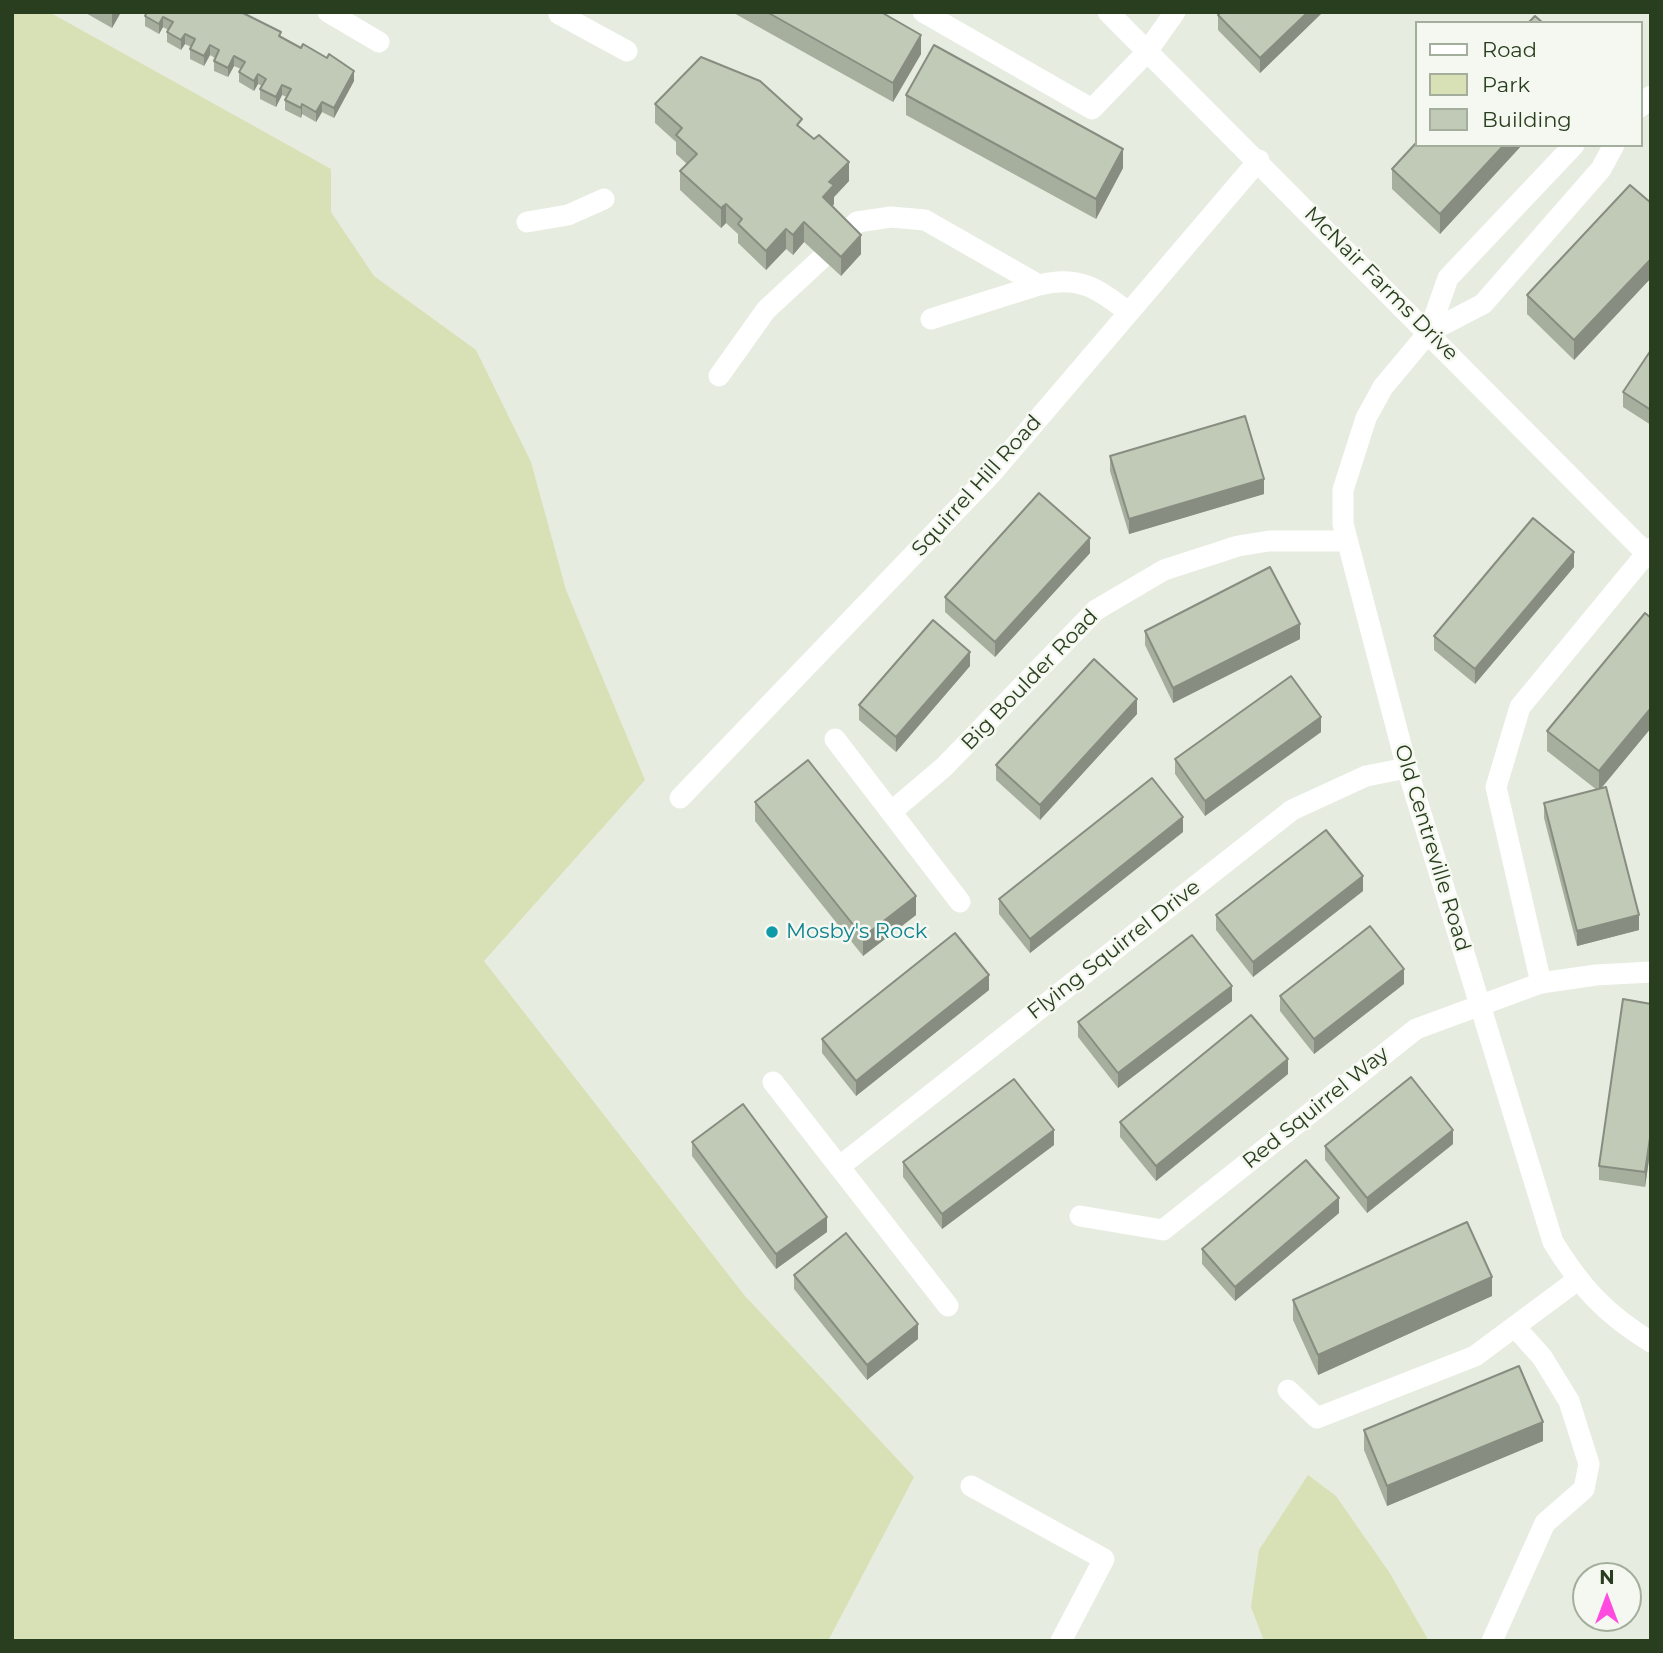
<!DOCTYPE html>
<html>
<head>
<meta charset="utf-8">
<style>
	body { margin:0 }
	#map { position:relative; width:1663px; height:1653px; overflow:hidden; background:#e6ecdf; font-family:Montserrat,sans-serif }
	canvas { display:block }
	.frame { position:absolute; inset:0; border:14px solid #293e1e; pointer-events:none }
	.legend { position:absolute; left:1415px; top:21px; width:228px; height:126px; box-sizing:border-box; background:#f5f8f0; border:2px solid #a3ae9c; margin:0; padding:9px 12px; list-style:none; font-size:21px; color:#293e1e }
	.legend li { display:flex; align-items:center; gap:14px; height:35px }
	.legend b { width:35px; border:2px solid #a3ae9c }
	.north { position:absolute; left:1572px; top:1562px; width:70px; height:70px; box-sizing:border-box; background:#f5f8f0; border:2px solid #a3ae9c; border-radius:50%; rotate:0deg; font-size:19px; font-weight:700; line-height:28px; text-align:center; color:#293e1e }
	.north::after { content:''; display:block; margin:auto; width:24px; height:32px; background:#ff4be0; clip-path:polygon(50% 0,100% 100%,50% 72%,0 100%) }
</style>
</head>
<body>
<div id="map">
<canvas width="1663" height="1653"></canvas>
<div class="frame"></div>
<ul class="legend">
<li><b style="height:9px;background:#fff"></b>Road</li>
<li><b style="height:19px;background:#d8e0b6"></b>Park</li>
<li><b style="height:19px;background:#c1cab7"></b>Building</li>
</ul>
<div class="north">N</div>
</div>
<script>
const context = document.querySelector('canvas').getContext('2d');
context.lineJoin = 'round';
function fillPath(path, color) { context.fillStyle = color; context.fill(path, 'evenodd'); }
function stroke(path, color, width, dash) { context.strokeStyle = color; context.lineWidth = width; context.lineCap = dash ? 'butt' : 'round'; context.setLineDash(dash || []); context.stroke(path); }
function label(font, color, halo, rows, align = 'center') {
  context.font = font + ' Montserrat,sans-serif'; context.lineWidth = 5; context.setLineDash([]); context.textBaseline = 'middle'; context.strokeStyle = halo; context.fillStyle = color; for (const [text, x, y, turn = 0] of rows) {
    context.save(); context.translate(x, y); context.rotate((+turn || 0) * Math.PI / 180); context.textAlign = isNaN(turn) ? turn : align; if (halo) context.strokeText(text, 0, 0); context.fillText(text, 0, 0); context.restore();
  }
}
const green = new Path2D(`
	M 12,12 L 49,12 L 331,169 L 331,212 L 374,276 L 476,350 L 531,462 L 566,590 L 645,780 L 484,961 L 745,1296 L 914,1477 L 828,1641 L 12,1641 Z
	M 1308,1475 L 1336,1496 L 1389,1572 L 1429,1641 L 1264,1641 L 1251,1607 L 1259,1550 Z`);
const minor = new Path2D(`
	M 328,12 L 379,42
	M 923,12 L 1092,109 L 1146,53 L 1175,12
	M 1108,12 L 1651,558
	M 559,14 L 627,51
	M 1640,107 L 1651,96
	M 1574,145 L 1448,278 L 1429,332 L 1383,387 L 1366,418 L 1343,490 L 1343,524 L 1407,768 L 1553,1242 C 1580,1286 1605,1314 1651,1342
	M 527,222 L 568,215 L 604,199
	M 844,236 L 857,222 L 891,217 L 925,220 L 1039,285 C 1078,275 1098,288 1128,312
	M 931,319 L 1039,285
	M 1429,332 L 1483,304 L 1601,169 L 1614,145
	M 719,376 L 766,310 L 822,258
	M 835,739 L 960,902
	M 680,798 L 992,473 L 1259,160
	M 891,812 L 944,767 L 1096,610 L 1164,570 L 1238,546 L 1269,541 L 1346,541
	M 1541,983 L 1496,787 L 1520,707 L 1651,548
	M 773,1082 L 948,1306
	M 839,1167 L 1292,810 L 1366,776 L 1407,768
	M 1080,1216 L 1163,1230 L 1416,1029 L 1541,983 L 1596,975 L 1651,972
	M 1288,1390 L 1317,1418 L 1475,1356 L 1576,1281
	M 971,1486 L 1104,1559 L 1061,1641
	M 1492,1641 L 1545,1523 L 1584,1489 L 1589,1464 L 1569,1401 L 1542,1357 L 1515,1327`);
const wall = new Path2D(`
	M 84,12 L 121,12 L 112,28 Z
	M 143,12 L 241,12 L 354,81 L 334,118 L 322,112 L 316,122 L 302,114 L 301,118 L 285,110 L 285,100 L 287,97 L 282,95 L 276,107 L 260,99 L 260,89 L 262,86 L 258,84 L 254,91 L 239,82 L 239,72 L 241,69 L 234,66 L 228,77 L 214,71 L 214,61 L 215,58 L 210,55 L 204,66 L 190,59 L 190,49 L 191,47 L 185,44 L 181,50 L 167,42 L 167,32 L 168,30 L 163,27 L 159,34 L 145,26 L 145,16 L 146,14 Z
	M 732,12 L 881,12 L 921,54 L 893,102 Z
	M 1221,12 L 1323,12 L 1260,73 L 1218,30 L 1218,15 Z
	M 906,95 L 1123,168 L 1096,219 L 906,115 Z
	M 655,104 L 802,128 L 849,181 L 834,197 L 834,204 L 833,206 L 861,254 L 841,276 L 804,242 L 793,255 L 786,249 L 766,270 L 738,243 L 738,234 L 726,223 L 721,228 L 680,190 L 680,171 L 687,164 L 676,154 L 676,142 L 655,123 Z
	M 1416,145 L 1522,145 L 1440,234 L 1392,189 L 1392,169 Z
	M 1651,203 L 1651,278 L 1574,360 L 1527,314 L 1527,295 Z
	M 1651,350 L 1651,425 L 1623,407 L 1623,392 Z
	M 1110,456 L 1264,494 L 1129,534 L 1110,471 Z
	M 1090,553 L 995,657 L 945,612 L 945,597 Z
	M 1574,567 L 1475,684 L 1434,650 L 1434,636 Z
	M 1651,618 L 1651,728 L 1600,789 L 1639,930 L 1577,946 L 1544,818 L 1544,803 L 1597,790 L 1547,751 L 1547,731 Z
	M 1145,631 L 1300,639 L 1173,703 L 1145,645 Z
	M 970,666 L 896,752 L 859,720 L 859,705 Z
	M 1137,714 L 1040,820 L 996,780 L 996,765 Z
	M 1321,732 L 1205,816 L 1175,774 L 1175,759 Z
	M 755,802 L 916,915 L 863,956 L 755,821 Z
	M 1183,832 L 1030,953 L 999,914 L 999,899 Z
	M 1363,891 L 1253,977 L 1216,930 L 1216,915 Z
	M 1404,984 L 1314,1054 L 1280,1011 L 1280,996 Z
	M 989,990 L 856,1096 L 822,1053 L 822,1039 Z
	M 1232,1001 L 1118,1088 L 1078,1037 L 1078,1022 Z
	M 1651,1004 L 1651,1146 L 1645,1187 L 1599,1180 L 1599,1166 Z
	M 1288,1074 L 1156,1181 L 1120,1137 L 1120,1122 Z
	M 692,1142 L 827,1232 L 776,1269 L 692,1156 Z
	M 1453,1144 L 1367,1213 L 1325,1160 L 1325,1146 Z
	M 1054,1145 L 942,1229 L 903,1177 L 903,1162 Z
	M 1339,1213 L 1235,1301 L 1202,1264 L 1202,1249 Z
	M 794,1275 L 918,1339 L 867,1380 L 794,1289 Z
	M 1492,1296 L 1318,1375 L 1293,1320 L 1293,1300 Z
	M 1364,1430 L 1543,1441 L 1387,1506 L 1364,1450 Z`);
const shadedWall = new Path2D(`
	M 112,12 L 121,12 L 112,28 Z
	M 1308,12 L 1323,12 L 1260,73 L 1260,58 Z
	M 163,17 L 163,27 L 159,34 L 159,24 Z
	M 185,34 L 185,44 L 181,50 L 181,40 Z
	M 921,35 L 921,54 L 893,102 L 893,83 Z
	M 210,45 L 210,55 L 204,66 L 204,56 Z
	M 234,56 L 234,66 L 228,77 L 228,68 Z
	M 354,71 L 354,81 L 334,118 L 334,108 Z
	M 258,74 L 258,84 L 254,91 L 254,81 Z
	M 282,85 L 282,95 L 276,107 L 276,97 Z
	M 322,102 L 322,112 L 316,122 L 316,112 Z
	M 302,104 L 302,114 L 301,118 L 301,108 Z
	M 1504,145 L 1522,145 L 1440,234 L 1440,214 Z
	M 1123,149 L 1123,168 L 1096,219 L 1096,199 Z
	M 849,162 L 849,181 L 834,197 L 834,204 L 823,216 L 823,197 L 829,182 Z
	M 726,204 L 726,223 L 721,228 L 721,208 Z
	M 804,222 L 804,242 L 793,255 L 793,235 Z
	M 786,229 L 786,249 L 766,270 L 766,251 Z
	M 861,235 L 861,254 L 841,276 L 841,257 Z
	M 1651,259 L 1651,278 L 1574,360 L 1574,340 Z
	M 1264,479 L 1264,494 L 1129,534 L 1129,519 Z
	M 1090,538 L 1090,553 L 995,657 L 995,642 Z
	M 1574,552 L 1574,567 L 1475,684 L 1475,669 Z
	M 1300,624 L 1300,639 L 1173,703 L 1173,688 Z
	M 970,652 L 970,666 L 896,752 L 896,737 Z
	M 1137,699 L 1137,714 L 1040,820 L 1040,805 Z
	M 1651,708 L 1651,728 L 1599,791 L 1599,771 Z
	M 1321,717 L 1321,732 L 1205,816 L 1205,801 Z
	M 1183,817 L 1183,832 L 1030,953 L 1030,939 Z
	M 1363,876 L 1363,891 L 1253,977 L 1253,962 Z
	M 916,896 L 916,915 L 863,956 L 863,937 Z
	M 1639,915 L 1639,930 L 1577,946 L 1577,931 Z
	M 1404,969 L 1404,984 L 1314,1054 L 1314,1039 Z
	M 989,975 L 989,990 L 856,1096 L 856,1081 Z
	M 1232,986 L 1232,1001 L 1118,1088 L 1118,1073 Z
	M 1288,1059 L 1288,1074 L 1156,1181 L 1156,1166 Z
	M 1054,1130 L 1054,1145 L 942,1229 L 942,1214 Z
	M 1453,1130 L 1453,1144 L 1367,1213 L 1367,1198 Z
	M 1651,1131 L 1651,1146 L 1645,1187 L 1645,1172 Z
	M 1339,1198 L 1339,1213 L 1235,1301 L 1235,1287 Z
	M 827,1217 L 827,1232 L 776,1269 L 776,1254 Z
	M 1492,1277 L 1492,1296 L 1318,1375 L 1318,1355 Z
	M 918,1324 L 918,1339 L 867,1380 L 867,1365 Z
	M 1543,1422 L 1543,1441 L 1387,1506 L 1387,1486 Z`);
const building = new Path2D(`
	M 147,12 L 241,12 L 281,32 L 279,36 L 301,48 L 303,44 L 327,58 L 329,54 L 354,71 L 334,108 L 322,102 L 316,112 L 302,104 L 301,108 L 285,100 L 291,89 L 282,85 L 276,97 L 260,89 L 266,79 L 258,74 L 254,81 L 239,72 L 245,62 L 234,56 L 228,68 L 214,61 L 219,50 L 210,45 L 204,56 L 190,49 L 195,39 L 185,34 L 181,40 L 167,32 L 173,22 L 163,17 L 159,24 L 145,16 Z
	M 767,12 L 881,12 L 921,35 L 893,83 Z
	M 1221,12 L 1308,12 L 1260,58 L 1218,15 Z
	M 1535,16 L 1543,23 L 1528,23 Z
	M 934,45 L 1123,149 L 1096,199 L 906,95 Z
	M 701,57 L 760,81 L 802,119 L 797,125 L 814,139 L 819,135 L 849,162 L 829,182 L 834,185 L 823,197 L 861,235 L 841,257 L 804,222 L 793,235 L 786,229 L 766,251 L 738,224 L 742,219 L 726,204 L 721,208 L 680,171 L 697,154 L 676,135 L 682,128 L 655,104 Z
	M 1416,143 L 1416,145 L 1504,145 L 1440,214 L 1392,169 Z
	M 1630,185 L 1651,203 L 1651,259 L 1574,340 L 1527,295 Z
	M 1651,350 L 1651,410 L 1623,392 Z
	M 1245,416 L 1264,479 L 1129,519 L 1110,456 Z
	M 1039,493 L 1090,538 L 995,642 L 945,597 Z
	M 1533,518 L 1574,552 L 1475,669 L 1434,636 Z
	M 1270,567 L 1300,624 L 1173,688 L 1145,631 Z
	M 1645,613 L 1651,618 L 1651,708 L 1599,771 L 1547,731 Z
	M 933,620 L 970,652 L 896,737 L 859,705 Z
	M 1094,659 L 1137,699 L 1040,805 L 996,765 Z
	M 1291,676 L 1321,717 L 1205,801 L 1175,759 Z
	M 808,760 L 916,896 L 863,937 L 755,802 Z
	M 1152,778 L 1183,817 L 1030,939 L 999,899 Z
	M 1606,787 L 1639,915 L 1577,931 L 1544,803 Z
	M 1326,830 L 1363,876 L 1253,962 L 1216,915 Z
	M 1370,926 L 1404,969 L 1314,1039 L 1280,996 Z
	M 955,933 L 989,975 L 856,1081 L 822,1039 Z
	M 1192,935 L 1232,986 L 1118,1073 L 1078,1022 Z
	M 1623,999 L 1651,1004 L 1651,1131 L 1645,1172 L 1599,1166 Z
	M 1251,1015 L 1288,1059 L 1156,1166 L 1120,1122 Z
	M 1411,1077 L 1453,1130 L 1367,1198 L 1325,1146 Z
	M 1014,1079 L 1054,1130 L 942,1214 L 903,1162 Z
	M 743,1104 L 827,1217 L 776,1254 L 692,1142 Z
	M 1306,1160 L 1339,1198 L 1235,1287 L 1202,1249 Z
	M 1467,1222 L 1492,1277 L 1318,1355 L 1293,1300 Z
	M 846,1233 L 918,1324 L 867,1365 L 794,1275 Z
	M 1519,1366 L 1543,1422 L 1387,1486 L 1364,1430 Z`);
const markers = [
	[772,932,7,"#0f9aa8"]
];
const streetNames = [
	["McNair Farms Drive",1381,284,45],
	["Squirrel Hill Road",977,486,-48],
	["Big Boulder Road",1030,680,-46],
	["Old Centreville Road",1432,848,73],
	["Flying Squirrel Drive",1114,950,-38],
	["Red Squirrel Way",1316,1108,-39]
];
const cultureNames = [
	["Mosby's Rock",786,932]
];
fillPath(green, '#d8e0b6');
stroke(minor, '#fff', 21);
fillPath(wall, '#a6ae9d');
fillPath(shadedWall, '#878d80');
fillPath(building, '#c1cab7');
stroke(building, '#878d80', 2);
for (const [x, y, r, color] of markers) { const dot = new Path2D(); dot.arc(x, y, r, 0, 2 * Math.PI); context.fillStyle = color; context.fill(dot); stroke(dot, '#f5f8f0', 2.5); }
label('21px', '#293e1e', '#f5f8f0', streetNames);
label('21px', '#0d838f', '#f5f8f0', cultureNames, 'left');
</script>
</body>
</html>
